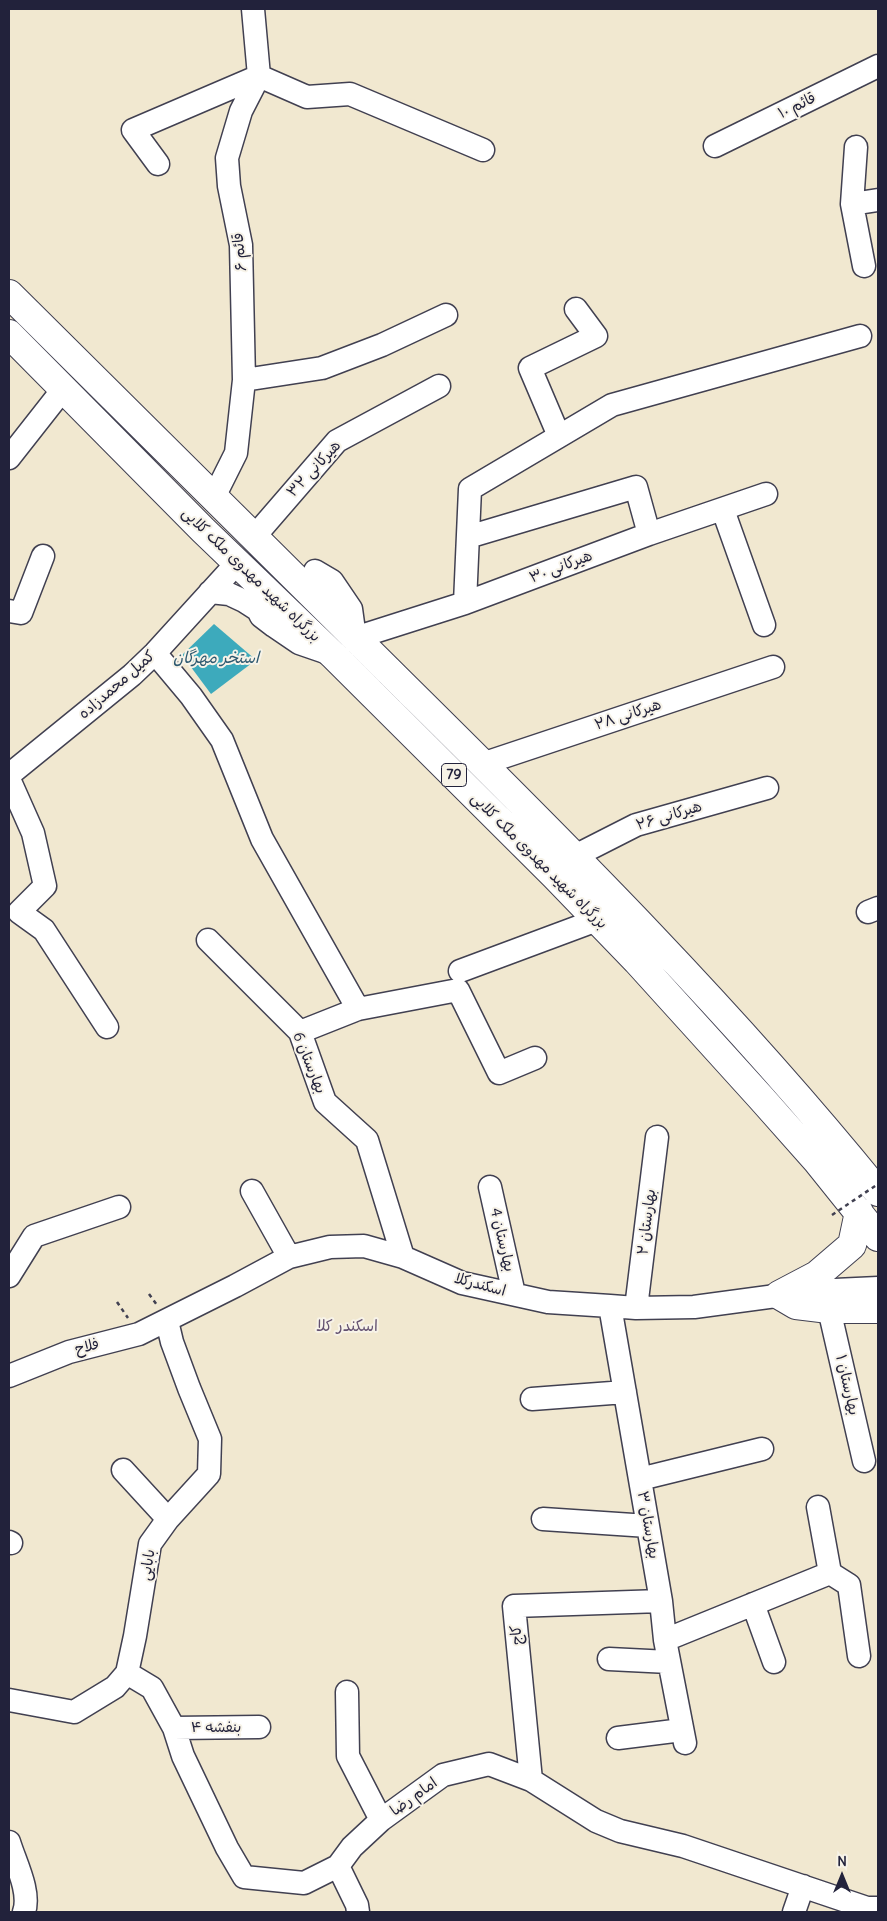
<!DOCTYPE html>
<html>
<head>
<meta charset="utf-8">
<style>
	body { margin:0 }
	#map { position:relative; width:887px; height:1921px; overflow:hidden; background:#f1e8d0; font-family:Delius,sans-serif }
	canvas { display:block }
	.frame { position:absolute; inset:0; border:10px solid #22223b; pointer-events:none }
	.north { position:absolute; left:817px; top:1851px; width:50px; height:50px; -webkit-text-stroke:4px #f7f3e8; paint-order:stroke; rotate:0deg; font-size:14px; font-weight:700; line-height:20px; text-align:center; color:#22223b }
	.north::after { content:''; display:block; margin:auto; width:18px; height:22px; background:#22223b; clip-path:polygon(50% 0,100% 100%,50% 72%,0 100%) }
</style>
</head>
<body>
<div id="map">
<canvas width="887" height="1921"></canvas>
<div class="frame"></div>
<div class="north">N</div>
</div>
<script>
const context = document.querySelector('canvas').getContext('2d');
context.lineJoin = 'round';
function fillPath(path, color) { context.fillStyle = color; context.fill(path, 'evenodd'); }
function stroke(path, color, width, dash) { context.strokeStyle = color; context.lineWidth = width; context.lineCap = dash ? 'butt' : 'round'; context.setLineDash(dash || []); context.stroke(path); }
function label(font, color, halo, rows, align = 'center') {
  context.font = font + ' Delius,"Playpen Sans Arabic",sans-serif'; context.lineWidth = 4; context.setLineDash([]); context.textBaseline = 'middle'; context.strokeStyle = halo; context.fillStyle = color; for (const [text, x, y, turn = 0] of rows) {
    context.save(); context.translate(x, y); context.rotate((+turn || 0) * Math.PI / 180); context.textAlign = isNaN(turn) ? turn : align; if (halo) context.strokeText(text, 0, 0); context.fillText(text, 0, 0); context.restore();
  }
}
const water = new Path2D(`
	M 214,624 L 256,660 L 211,694 L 182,655 Z`);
const path = new Path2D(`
	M 149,1294 L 157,1305
	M 117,1302 L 128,1318`);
const minor = new Path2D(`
	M 715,146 L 878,66
	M 856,147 L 852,204 L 864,266
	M 158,164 L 133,130 L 259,76 L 307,97 L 350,94 L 483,150
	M 852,204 L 878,200
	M 244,380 L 322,368 L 382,345 L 446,315
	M 559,436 L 530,368 L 596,336 L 576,309
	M 9,458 L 64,388
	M 214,497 L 236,453 L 244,380 L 241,245 L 229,186 L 227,158 L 241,111 L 259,76 L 253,9
	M 723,510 L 764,625
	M 254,537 L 337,441 L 439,386
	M 468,537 L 636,487 L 649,534
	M 315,571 L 332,581 L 351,609 L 355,638 L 465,603 L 649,534 L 766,494
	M 210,592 L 229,594 L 244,601 L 258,610 L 261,616 L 274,626 L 299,643 L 331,654
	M 465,603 L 470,489 L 612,405 L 860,336
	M 9,611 L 21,613 L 43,556
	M 155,653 L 191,696 L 222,740 L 262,839 L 358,1009
	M 482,764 L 773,667
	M 9,775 L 132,675 L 155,653 L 237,563
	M 9,779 L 33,833 L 45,886 L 19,912 L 44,930 L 107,1027
	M 575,856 L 636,825 L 767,788
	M 868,912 L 878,908
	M 208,940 L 300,1032 L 325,1102 L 367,1140 L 403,1257
	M 460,971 L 597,920
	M 300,1032 L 358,1009 L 458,990 L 499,1073 L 535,1058
	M 490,1187 L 514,1294
	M 252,1191 L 289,1257
	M 9,1276 L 34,1236 L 119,1207
	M 610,1306 L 661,1601 L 665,1640 L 685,1743
	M 636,1308 L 657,1137
	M 829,1309 L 864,1461
	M 9,1376 L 69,1352 L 139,1334 L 235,1286 L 289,1257 L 330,1247 L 364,1246 L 403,1257 L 462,1283 L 548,1302 L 610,1306 L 636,1308 L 694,1307 L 813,1291 L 878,1288
	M 532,1399 L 625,1392
	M 123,1470 L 168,1519
	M 640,1479 L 762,1449
	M 543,1519 L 648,1526
	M 9,1542 L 11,1543
	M 830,1573 L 849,1585 L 859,1656
	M 753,1604 L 774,1662
	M 665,1640 L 830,1573 L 818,1507
	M 609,1659 L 669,1662
	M 127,1673 L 152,1688 L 174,1728 L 183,1756 L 227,1848 L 244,1877 L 304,1883 L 338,1866 L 352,1847 L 381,1820 L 443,1775 L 489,1764 L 531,1780 L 596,1821 L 620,1831 L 683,1846 L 867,1908 L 878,1908
	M 347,1692 L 348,1756 L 381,1820
	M 9,1700 L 74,1712 L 115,1687 L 127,1673 L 135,1636 L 150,1544 L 168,1519 L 209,1474 L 210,1439 L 189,1388 L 172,1342 L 167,1321
	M 174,1728 L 259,1727
	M 618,1738 L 682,1730
	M 531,1780 L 514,1606 L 661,1601
	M 9,1842 C 15,1862 31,1892 24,1912
	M 338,1866 L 357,1905 L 358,1912
	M 794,1912 L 803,1886`);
const highway = new Path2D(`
	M 9,294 C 141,425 273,557 406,688 C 570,850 733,1013 878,1192
	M 9,334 L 203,530 L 334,656 L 555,876 L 637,961 L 762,1099 L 817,1161 L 878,1237
	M 859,1212 L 852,1245 L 817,1275 L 779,1295 L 796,1305 L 829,1309 L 878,1309`);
const pathBridge = new Path2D(`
	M 832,1215 L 878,1184`);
const shields = [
	[454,775,25]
];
const shieldNames = [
	["79",454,775]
];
const streetNames = [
	["قائم ۱۰",797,106,-26],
	["قائم ۶",240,252,-95],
	["هیرکانی ۳۲",314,469,-47],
	["هیرکانی ۳۰",561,567,-21],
	["بزرگراه شهید مهدوی ملک کلایی",251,575,44],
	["کمیل محمدزاده",117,685,-41],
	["هیرکانی ۲۸",628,715,-18],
	["هیرکانی ۲۶",669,816,-17],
	["بزرگراه شهید مهدوی ملک کلایی",539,861,45],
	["بهارستان 6",309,1063,68],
	["بهارستان ۲",647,1222,-83],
	["بهارستان 4",502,1240,77],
	["اسکندرکلا",480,1285,15],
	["فلاح",87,1347,-15],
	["بهارستان ۱",847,1385,77],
	["بهارستان ۳",648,1525,80],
	["بابایی",148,1565,-81],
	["کاج",517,1635,-95],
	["بنفشه ۴",216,1728],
	["امام رضا",414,1797,-36]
];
const waterNames = [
	["استخر مهرگان",216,658]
];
const neighbourhoodNames = [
	["اسکندر کلا",347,1326]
];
fillPath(water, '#3daabc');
stroke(minor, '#414051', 25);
stroke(highway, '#414051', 30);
stroke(path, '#414051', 2.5, [4, 4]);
stroke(minor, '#fff', 22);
stroke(highway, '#fff', 28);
stroke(pathBridge, '#414051', 2.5, [4, 4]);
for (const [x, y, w] of shields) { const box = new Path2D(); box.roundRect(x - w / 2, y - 11.5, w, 23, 4); context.fillStyle = '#f7f3e8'; context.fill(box); stroke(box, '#22223b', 1); }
label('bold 14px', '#22223b', null, shieldNames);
label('15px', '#22223b', '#f7f3e8', streetNames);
label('italic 16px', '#2d586f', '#f7f3e8', waterNames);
label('16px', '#635170', '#f7f3e8', neighbourhoodNames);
</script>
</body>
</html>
